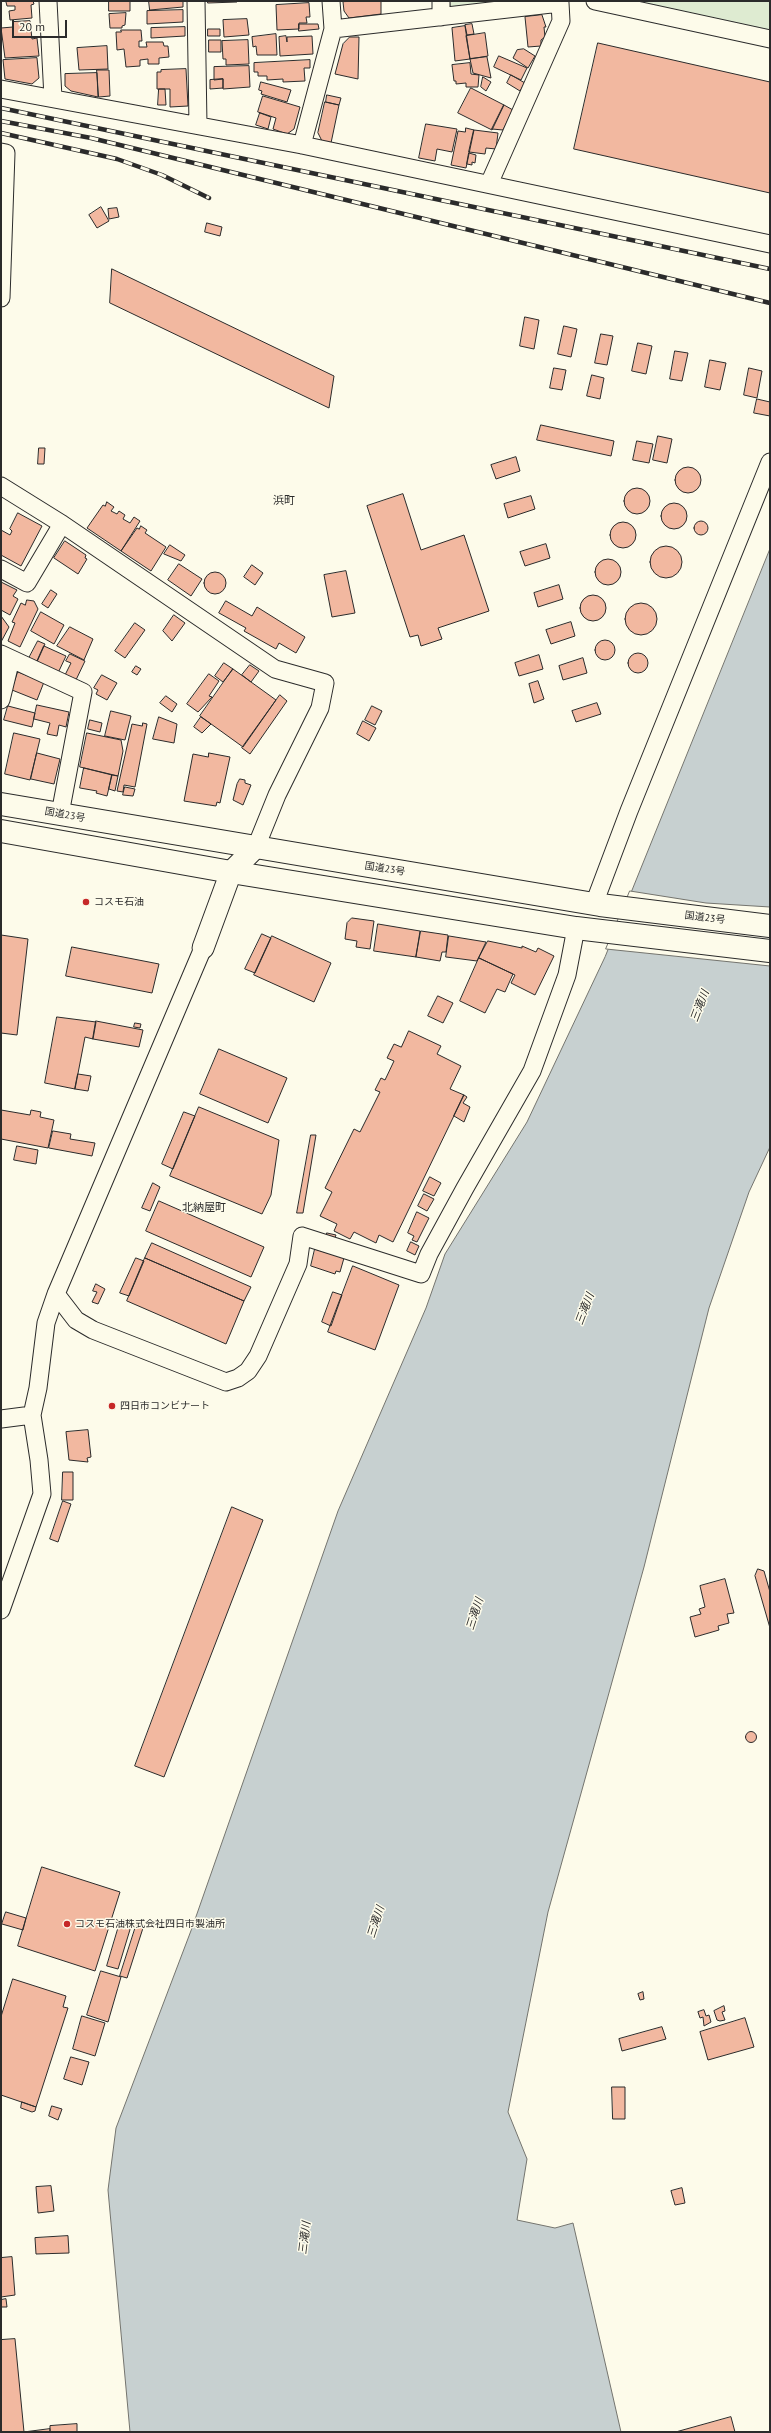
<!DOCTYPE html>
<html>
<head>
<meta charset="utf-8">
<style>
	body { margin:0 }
	#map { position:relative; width:771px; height:2433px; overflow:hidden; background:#fdfbea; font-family:"PT Sans",sans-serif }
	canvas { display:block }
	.frame { position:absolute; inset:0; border:2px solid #2b2b2b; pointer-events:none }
	.scale { position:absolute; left:12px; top:20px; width:55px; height:18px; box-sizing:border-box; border:2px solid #2b2b2b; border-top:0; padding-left:5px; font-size:12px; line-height:14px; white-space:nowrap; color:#2b2b2b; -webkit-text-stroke:3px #fdfbea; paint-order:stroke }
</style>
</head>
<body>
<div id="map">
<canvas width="771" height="2433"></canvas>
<div class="frame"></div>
<div class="scale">20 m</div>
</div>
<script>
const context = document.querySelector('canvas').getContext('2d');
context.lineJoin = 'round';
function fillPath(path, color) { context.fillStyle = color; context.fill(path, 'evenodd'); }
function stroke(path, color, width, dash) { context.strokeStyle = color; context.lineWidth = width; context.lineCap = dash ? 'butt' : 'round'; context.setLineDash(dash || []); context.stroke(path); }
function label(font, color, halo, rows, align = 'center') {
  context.font = font + ' "PT Sans","Noto Sans JP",sans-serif'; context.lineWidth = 3; context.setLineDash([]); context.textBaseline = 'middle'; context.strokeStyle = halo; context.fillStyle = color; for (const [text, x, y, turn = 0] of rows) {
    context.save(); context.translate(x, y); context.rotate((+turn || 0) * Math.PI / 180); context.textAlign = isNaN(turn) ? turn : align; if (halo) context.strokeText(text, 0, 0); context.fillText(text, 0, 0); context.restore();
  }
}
const green = new Path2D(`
	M 450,1 L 519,1 L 451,9 Z
	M 613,1 L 770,1 L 770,34 Z`);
const water = new Path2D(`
	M 770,549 L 770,1147 L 749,1192 L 709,1308 L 644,1567 L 548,1912 L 508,2112 L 527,2159 L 517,2220 L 555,2228 L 573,2223 L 621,2432 L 130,2432 L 108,2190 L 116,2128 L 192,1928 L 338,1511 L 426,1308 L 445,1254 L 527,1122 L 605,957 Z`);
const pier = new Path2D(`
	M 630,891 L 706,903 L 770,907 L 770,966 L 606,949 Z`);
const building = new Path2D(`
	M 3,1 L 33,1 L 34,4 L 31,5 L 32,18 L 10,20 L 9,11 L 15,10 L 15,6 L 7,6 L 6,2 Z
	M 109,1 L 130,1 L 130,11 L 109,11 Z
	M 149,1 L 183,1 L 183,7 L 150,10 Z
	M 208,1 L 237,1 L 237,2 L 208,3 Z
	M 381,1 L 381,14 L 349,18 L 344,11 L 343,2 Z
	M 309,3 L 310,17 L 306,17 L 307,23 L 299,23 L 299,29 L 277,30 L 276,5 Z
	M 183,10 L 183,22 L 147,24 L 147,11 Z
	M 126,13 L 125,25 L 122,26 L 122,28 L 110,28 L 109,14 Z
	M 542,15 L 546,27 L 544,27 L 545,37 L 541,40 L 541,46 L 528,47 L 525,17 Z
	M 247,19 L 249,35 L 224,37 L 223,20 Z
	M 30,21 L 32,39 L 37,38 L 39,56 L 5,58 L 1,28 L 13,27 L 13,22 Z
	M 299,24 L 318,24 L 319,29 L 299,31 Z
	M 472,24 L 474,34 L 467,35 L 465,25 Z
	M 465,26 L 470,59 L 455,61 L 452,28 Z
	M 185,27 L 185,36 L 151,38 L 151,28 Z
	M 208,29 L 220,29 L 220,36 L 208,36 Z
	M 121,30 L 141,30 L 142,41 L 139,41 L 139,47 L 147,47 L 146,42 L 163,42 L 164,46 L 168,46 L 169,57 L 159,58 L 159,64 L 148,64 L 148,59 L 140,60 L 140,66 L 126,67 L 124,49 L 117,50 L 116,32 L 121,32 Z
	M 485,33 L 488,56 L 470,59 L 466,36 Z
	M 276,34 L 277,55 L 257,55 L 256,46 L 253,47 L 252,37 Z
	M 286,36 L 287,42 L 287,37 L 312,36 L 313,54 L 280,56 L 279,37 Z
	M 350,37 L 359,37 L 358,79 L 335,74 L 343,44 Z
	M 209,40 L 221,40 L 221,52 L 209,52 Z
	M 248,40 L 249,64 L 226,65 L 226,59 L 223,59 L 222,41 Z
	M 598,43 L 770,82 L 770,193 L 574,149 Z
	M 107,46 L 108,69 L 79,70 L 77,48 Z
	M 524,49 L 535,56 L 528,68 L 513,58 L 517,50 Z
	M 499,56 L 527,68 L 521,80 L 494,67 Z
	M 487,57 L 491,78 L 473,73 L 470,59 Z
	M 37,58 L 39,78 L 32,84 L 5,79 L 3,60 Z
	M 310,60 L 310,68 L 304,68 L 305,81 L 283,82 L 283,79 L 267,80 L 267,76 L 258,76 L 258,72 L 254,72 L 254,63 Z
	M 470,63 L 471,74 L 479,75 L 478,87 L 466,87 L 466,83 L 456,84 L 456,81 L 454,81 L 452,65 Z
	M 249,66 L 250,87 L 223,89 L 223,79 L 214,80 L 214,67 Z
	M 186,69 L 188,106 L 170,107 L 170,89 L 157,89 L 157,72 L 161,72 L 161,70 Z
	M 97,70 L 109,70 L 110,96 L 99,97 Z
	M 97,73 L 98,97 L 71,91 L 65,86 L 65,74 Z
	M 511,75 L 525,83 L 520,91 L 507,83 Z
	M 483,77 L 491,82 L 486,91 L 481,87 Z
	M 223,79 L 223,88 L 210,89 L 210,80 Z
	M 261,82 L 291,90 L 287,102 L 261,94 L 262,91 L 259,90 Z
	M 471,88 L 504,105 L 492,130 L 458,113 Z
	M 159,89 L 165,89 L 166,105 L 158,105 Z
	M 327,95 L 341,98 L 339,105 L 326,102 Z
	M 263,96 L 300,107 L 294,129 L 287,134 L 273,129 L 276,118 L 258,112 Z
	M 325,102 L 339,105 L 331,143 L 322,141 L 318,133 Z
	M 504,105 L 513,110 L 503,130 L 492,129 Z
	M 260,113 L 271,117 L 268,129 L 256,125 Z
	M 426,124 L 457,129 L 452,152 L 437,149 L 435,161 L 419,158 Z
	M 466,128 L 474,130 L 466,168 L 451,165 L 458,131 L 465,132 Z
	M 474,130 L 498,133 L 496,149 L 486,148 L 485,154 L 469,152 Z
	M 469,153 L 476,155 L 475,163 L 472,162 L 472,165 L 467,164 Z
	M 101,207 L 109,221 L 97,228 L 89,215 Z
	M 117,208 L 119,217 L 109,219 L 108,209 Z
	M 207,223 L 222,227 L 220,236 L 205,232 Z
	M 112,269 L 334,376 L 329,408 L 110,303 Z
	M 525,317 L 539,320 L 534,349 L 520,346 Z
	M 564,326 L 577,329 L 571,357 L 558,354 Z
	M 601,334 L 613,336 L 607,365 L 595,363 Z
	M 638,343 L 652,346 L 646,374 L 632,371 Z
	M 675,351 L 688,353 L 682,381 L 670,379 Z
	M 710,360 L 726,363 L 720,390 L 705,387 Z
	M 554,368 L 566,370 L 562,390 L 550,388 Z
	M 749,368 L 762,371 L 757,398 L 744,395 Z
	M 592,375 L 604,378 L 600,399 L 587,396 Z
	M 757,399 L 770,402 L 770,416 L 754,413 Z
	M 541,425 L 614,441 L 611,456 L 537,440 Z
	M 658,436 L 672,439 L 667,463 L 653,460 Z
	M 637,441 L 653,444 L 649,463 L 633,460 Z
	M 39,448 L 45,448 L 44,464 L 38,464 Z
	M 516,457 L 520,471 L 496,479 L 491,465 Z
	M675 480a13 13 0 1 1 26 0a13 13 0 1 1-26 0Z
	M624 501a13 13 0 1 1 26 0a13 13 0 1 1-26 0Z
	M 403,494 L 421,550 L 464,535 L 489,611 L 438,628 L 442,639 L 421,646 L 418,635 L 410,637 L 367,506 Z
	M 531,496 L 535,509 L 508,518 L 504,504 Z
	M 107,502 L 114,507 L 111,511 L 117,514 L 119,511 L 125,515 L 123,519 L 130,523 L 134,517 L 140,521 L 121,551 L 87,528 L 103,505 L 105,506 Z
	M661 516a13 13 0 1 1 26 0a13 13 0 1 1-26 0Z
	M 18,513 L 42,526 L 21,566 L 1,555 L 1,530 L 10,535 L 12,531 L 10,529 Z
	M694 528a7 7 0 1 1 14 0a7 7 0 1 1-14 0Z
	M610 535a13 13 0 1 1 26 0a13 13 0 1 1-26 0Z
	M 141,526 L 147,530 L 145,533 L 166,547 L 151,571 L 121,551 L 137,528 L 139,529 Z
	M 65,541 L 86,555 L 85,558 L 87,559 L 78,574 L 54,558 Z
	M 546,544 L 550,558 L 525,566 L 520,552 Z
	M 170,545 L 185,555 L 181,561 L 164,554 Z
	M650 562a16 16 0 1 1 32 0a16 16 0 1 1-32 0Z
	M595 572a13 13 0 1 1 26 0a13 13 0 1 1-26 0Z
	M 179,564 L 202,579 L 191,596 L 168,580 Z
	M 252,565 L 263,573 L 255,585 L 244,577 Z
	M 346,571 L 355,613 L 332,617 L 324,575 Z
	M204 583a11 11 0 1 1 22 0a11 11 0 1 1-22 0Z
	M 1,582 L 17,590 L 13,596 L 18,599 L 10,615 L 1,610 Z
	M 559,585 L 563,599 L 538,607 L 534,593 Z
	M 51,590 L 57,594 L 48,608 L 42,604 Z
	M580 608a13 13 0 1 1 26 0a13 13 0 1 1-26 0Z
	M 27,600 L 34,601 L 38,609 L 20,647 L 8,641 L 15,623 L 12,622 L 21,603 L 25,605 Z
	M 226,601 L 252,616 L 257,607 L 305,637 L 296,653 L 279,643 L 276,649 L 244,631 L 246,628 L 219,613 Z
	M625 619a16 16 0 1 1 32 0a16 16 0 1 1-32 0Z
	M 41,612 L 64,625 L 54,644 L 31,631 Z
	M 174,615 L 185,623 L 172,641 L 163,631 Z
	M 1,616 L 9,627 L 1,642 Z
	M 571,622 L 575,636 L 551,644 L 546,630 Z
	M 135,623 L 145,630 L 125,658 L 115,651 Z
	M 70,627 L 93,639 L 84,660 L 57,646 Z
	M595 650a10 10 0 1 1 20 0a10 10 0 1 1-20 0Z
	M 38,641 L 45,644 L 36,664 L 28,660 Z
	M 44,646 L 66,656 L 58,673 L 36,664 Z
	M628 663a10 10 0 1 1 20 0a10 10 0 1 1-20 0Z
	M 70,654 L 85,661 L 75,682 L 64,677 L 71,663 L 66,661 Z
	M 539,655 L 543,669 L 519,676 L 515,663 Z
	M 583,658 L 587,673 L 563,680 L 559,666 Z
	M 224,663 L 233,669 L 223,682 L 215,676 Z
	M 250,665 L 259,671 L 251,682 L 242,675 Z
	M 136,666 L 141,669 L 137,675 L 132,672 Z
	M 233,669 L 276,700 L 243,747 L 200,716 Z
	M 18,672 L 44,682 L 37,700 L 12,690 Z
	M 209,674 L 219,681 L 209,696 L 212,697 L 198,712 L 187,704 Z
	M 102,675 L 117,683 L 107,700 L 96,694 L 98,690 L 94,688 Z
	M 538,681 L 544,699 L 534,703 L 529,684 Z
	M 280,695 L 287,701 L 250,754 L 242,748 Z
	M 166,696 L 177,704 L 172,712 L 160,703 Z
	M 597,703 L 601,714 L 576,722 L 572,711 Z
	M 37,705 L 69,712 L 66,727 L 59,725 L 57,736 L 47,734 L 50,723 L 34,719 Z
	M 8,706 L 35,713 L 32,727 L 4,720 Z
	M 372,706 L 382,711 L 375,725 L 365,720 Z
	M 111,711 L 131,716 L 125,740 L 105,736 Z
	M 159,717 L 177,724 L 174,743 L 153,739 Z
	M 201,717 L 211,724 L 202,733 L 194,727 Z
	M 90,720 L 102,723 L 100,732 L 88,729 Z
	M 363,721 L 376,728 L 369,741 L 357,734 Z
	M 143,723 L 147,724 L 135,787 L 124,785 L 123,792 L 117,791 L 132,724 L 142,726 Z
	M 14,733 L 40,739 L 30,780 L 5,774 Z
	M 87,733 L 121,740 L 123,751 L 118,776 L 80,767 Z
	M 37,753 L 60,759 L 54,784 L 31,779 Z
	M 209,753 L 230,757 L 220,803 L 217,802 L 216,806 L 184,801 L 193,754 L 208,757 Z
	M 84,768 L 112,775 L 107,796 L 96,793 L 97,791 L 80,788 Z
	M 112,775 L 118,776 L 115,791 L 109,789 Z
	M 240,779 L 245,780 L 245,783 L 251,785 L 243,805 L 233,800 L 237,784 Z
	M 125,787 L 135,789 L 133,796 L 123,795 Z
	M 352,918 L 374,921 L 370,949 L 356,947 L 357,941 L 345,939 L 347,923 Z
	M 378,924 L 420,931 L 416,957 L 374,951 Z
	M 421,931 L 448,935 L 446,952 L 442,952 L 440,961 L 416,957 Z
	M 262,934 L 271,938 L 255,973 L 245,969 Z
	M 1,935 L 28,939 L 17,1035 L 1,1033 Z
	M 272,936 L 331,963 L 314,1002 L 254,975 Z
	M 449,936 L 486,942 L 477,961 L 446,957 Z
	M 488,941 L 522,948 L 522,946 L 536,952 L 538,948 L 554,956 L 535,995 L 511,983 L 515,975 L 479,958 Z
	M 72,947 L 159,964 L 152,993 L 66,976 Z
	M 479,958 L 513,974 L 505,992 L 497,989 L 485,1013 L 460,1001 Z
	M 438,996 L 453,1003 L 443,1023 L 428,1016 Z
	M 57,1017 L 96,1022 L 93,1039 L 85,1037 L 75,1089 L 45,1083 Z
	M 96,1021 L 143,1030 L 139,1047 L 93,1039 Z
	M 135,1023 L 141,1024 L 140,1028 L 134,1027 Z
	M 409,1031 L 441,1046 L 437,1054 L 461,1066 L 450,1089 L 464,1095 L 393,1242 L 379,1235 L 376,1243 L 354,1232 L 350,1239 L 334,1231 L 337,1224 L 320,1216 L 332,1192 L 325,1188 L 354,1129 L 360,1132 L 380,1092 L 375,1090 L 381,1078 L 385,1080 L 394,1061 L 387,1058 L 394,1044 L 401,1047 Z
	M 219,1049 L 287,1078 L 268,1123 L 200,1094 Z
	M 78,1074 L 91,1076 L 88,1091 L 75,1089 Z
	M 464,1095 L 467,1097 L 463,1103 L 470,1107 L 464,1122 L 454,1116 Z
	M 199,1107 L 279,1140 L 271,1195 L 262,1214 L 170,1176 Z
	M 1,1110 L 30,1115 L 31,1110 L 41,1112 L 40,1117 L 54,1120 L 48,1148 L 1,1139 Z
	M 184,1112 L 195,1116 L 173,1169 L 162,1164 Z
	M 53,1131 L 71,1134 L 70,1139 L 95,1143 L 92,1156 L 49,1148 Z
	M 311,1135 L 316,1135 L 303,1213 L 297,1213 Z
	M 17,1146 L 38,1150 L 36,1164 L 14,1160 Z
	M 430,1177 L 441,1183 L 434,1196 L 423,1191 Z
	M 153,1183 L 160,1187 L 150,1211 L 142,1208 Z
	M 424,1194 L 434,1199 L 427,1211 L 418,1206 Z
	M 159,1201 L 264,1247 L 251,1277 L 146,1231 Z
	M 417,1212 L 429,1218 L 417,1242 L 412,1240 L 414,1236 L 408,1233 Z
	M 327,1233 L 336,1235 L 334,1240 L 326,1237 Z
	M 411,1242 L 419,1246 L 415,1255 L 407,1251 Z
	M 152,1243 L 251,1287 L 244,1301 L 145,1258 Z
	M 315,1249 L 344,1258 L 340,1272 L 336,1271 L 335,1274 L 311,1266 Z
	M 136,1258 L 144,1261 L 129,1296 L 120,1293 Z
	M 145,1258 L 244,1301 L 226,1344 L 127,1301 Z
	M 353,1266 L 399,1285 L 375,1350 L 328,1332 Z
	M 96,1284 L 105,1289 L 98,1304 L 92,1302 L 97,1292 L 93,1291 Z
	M 333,1292 L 342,1295 L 331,1326 L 322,1322 Z
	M 88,1430 L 91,1457 L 87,1458 L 88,1462 L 69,1460 L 66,1432 Z
	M 63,1472 L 73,1472 L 73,1500 L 62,1500 Z
	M 63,1501 L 71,1504 L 58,1542 L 50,1539 Z
	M 232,1507 L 263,1520 L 164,1777 L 135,1766 Z
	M 758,1569 L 764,1571 L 770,1592 L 770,1628 L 755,1576 Z
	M 725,1579 L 734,1613 L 727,1614 L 729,1623 L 718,1626 L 719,1630 L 695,1637 L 690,1617 L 701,1614 L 699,1609 L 705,1607 L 700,1586 Z
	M745.5 1737a5.5 5.5 0 1 1 11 0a5.5 5.5 0 1 1-11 0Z
	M 42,1867 L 120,1892 L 95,1971 L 18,1946 Z
	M 6,1912 L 26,1918 L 23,1930 L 2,1924 Z
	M 121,1919 L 132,1923 L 118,1969 L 107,1966 Z
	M 136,1926 L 143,1928 L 127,1978 L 120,1976 Z
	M 101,1971 L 121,1977 L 108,2022 L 87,2015 Z
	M 13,1979 L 66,1996 L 63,2007 L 68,2008 L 36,2107 L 1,2095 L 1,2017 Z
	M 643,1992 L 644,1999 L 640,2000 L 638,1994 Z
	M 724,2006 L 725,2011 L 722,2012 L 725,2020 L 720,2021 L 717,2020 L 714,2011 Z
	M 704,2010 L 706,2016 L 709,2015 L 711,2022 L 704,2026 L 703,2017 L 700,2018 L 698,2012 Z
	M 82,2016 L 105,2023 L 95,2056 L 73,2049 Z
	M 745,2018 L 754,2047 L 708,2060 L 700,2032 Z
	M 662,2027 L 666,2039 L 622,2051 L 619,2039 Z
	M 71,2057 L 89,2062 L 82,2085 L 64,2079 Z
	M 612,2087 L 625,2087 L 625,2119 L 613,2119 Z
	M 22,2102 L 36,2107 L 35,2111 L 32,2112 L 21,2108 Z
	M 52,2106 L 62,2109 L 58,2120 L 49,2116 Z
	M 51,2186 L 54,2211 L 38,2213 L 36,2187 Z
	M 682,2188 L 685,2203 L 675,2205 L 671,2191 Z
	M 68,2236 L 69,2253 L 36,2254 L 35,2238 Z
	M 12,2257 L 15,2295 L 1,2297 L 1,2258 Z
	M 6,2299 L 7,2307 L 1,2307 L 1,2300 Z
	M 15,2339 L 24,2432 L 1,2432 L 1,2340 Z
	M 731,2417 L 735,2432 L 676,2432 Z
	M 77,2424 L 77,2432 L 50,2432 L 50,2426 Z
	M 50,2429 L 50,2432 L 24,2432 Z`);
const minor = new Path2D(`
	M 48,1 L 53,98
	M 196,1 L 198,125
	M 441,1 L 441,17
	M 595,1 L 770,39
	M 333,29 L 560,3 L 561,21 L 489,184
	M 1,89 L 302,145 L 770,244
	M 302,145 L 333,29 L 331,1
	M 1,152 L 6,153 L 1,298
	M 1,486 L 62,524 L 275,669 L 325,683 L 320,708 L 277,795 L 256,847
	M 1,569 L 27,583 L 62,524
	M 1,654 L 83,692 L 60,814
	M 1,700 L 11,659
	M 594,904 L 629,811 L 770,462
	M 56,1294 L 76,1320 L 93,1330 L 226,1382 L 238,1378 L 248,1371 L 258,1356 L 298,1264 L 302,1236 L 421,1274 L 429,1254 L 465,1188 L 532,1071 L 567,975 L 576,928
	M 1,1419 L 32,1415
	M 1,1610 L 42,1494 L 39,1460 L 32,1415 L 38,1388 L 46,1323 L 56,1294 L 203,948`);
const tertiary = new Path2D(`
	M 203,948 L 231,872 L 256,847`);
const trunk = new Path2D(`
	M 1,804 L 600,905 L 770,926
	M 1,831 L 231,872 L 576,928 L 770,951`);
const rail = new Path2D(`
	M 1,108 L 770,269
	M 1,121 L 91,138 L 770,303
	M 1,133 L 117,159 L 162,175 L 209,198`);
const markers = [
	[86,902,4,"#c62828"],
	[112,1406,4,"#c62828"],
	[67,1924,4,"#c62828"]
];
const streetNames = [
	["国道23号",65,815,10],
	["国道23号",385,869,9],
	["国道23号",705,918,7]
];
const poiNames = [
	["コスモ石油",94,902],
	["四日市コンビナート",120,1406],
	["コスモ石油株式会社四日市製油所",75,1924]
];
const neighbourhoodNames = [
	["浜町",284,501],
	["北納屋町",204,1208]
];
const waterNames = [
	["三滝川",700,1006,-69],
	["三滝川",585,1309,-69],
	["三滝川",475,1614,-72],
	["三滝川",376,1922,-72],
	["三滝川",305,2238,-83]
];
fillPath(green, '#deebd1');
stroke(green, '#74746e', 1);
fillPath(water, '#c7d0d0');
stroke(water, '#74746e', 1);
fillPath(pier, '#fdfbea');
stroke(pier, '#74746e', 1);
fillPath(building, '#f2b8a0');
stroke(building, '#2b2b2b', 1);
stroke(minor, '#2b2b2b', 19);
stroke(tertiary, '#2b2b2b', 23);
stroke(trunk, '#2b2b2b', 24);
stroke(minor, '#fdfbea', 17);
stroke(tertiary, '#fdfbea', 21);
stroke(trunk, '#fdfbea', 22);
stroke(rail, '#2b2b2b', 4.5);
stroke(rail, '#fdfbea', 3, [9]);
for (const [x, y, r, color] of markers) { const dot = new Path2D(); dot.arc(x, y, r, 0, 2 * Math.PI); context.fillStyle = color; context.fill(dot); stroke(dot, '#fdfbea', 1.5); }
label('10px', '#2b2b2b', '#fdfbea', streetNames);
label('10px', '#2b2b2b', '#fdfbea', poiNames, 'left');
label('11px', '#2b2b2b', '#fdfbea', neighbourhoodNames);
label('italic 11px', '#2b2b2b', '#fdfbea', waterNames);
</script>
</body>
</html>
